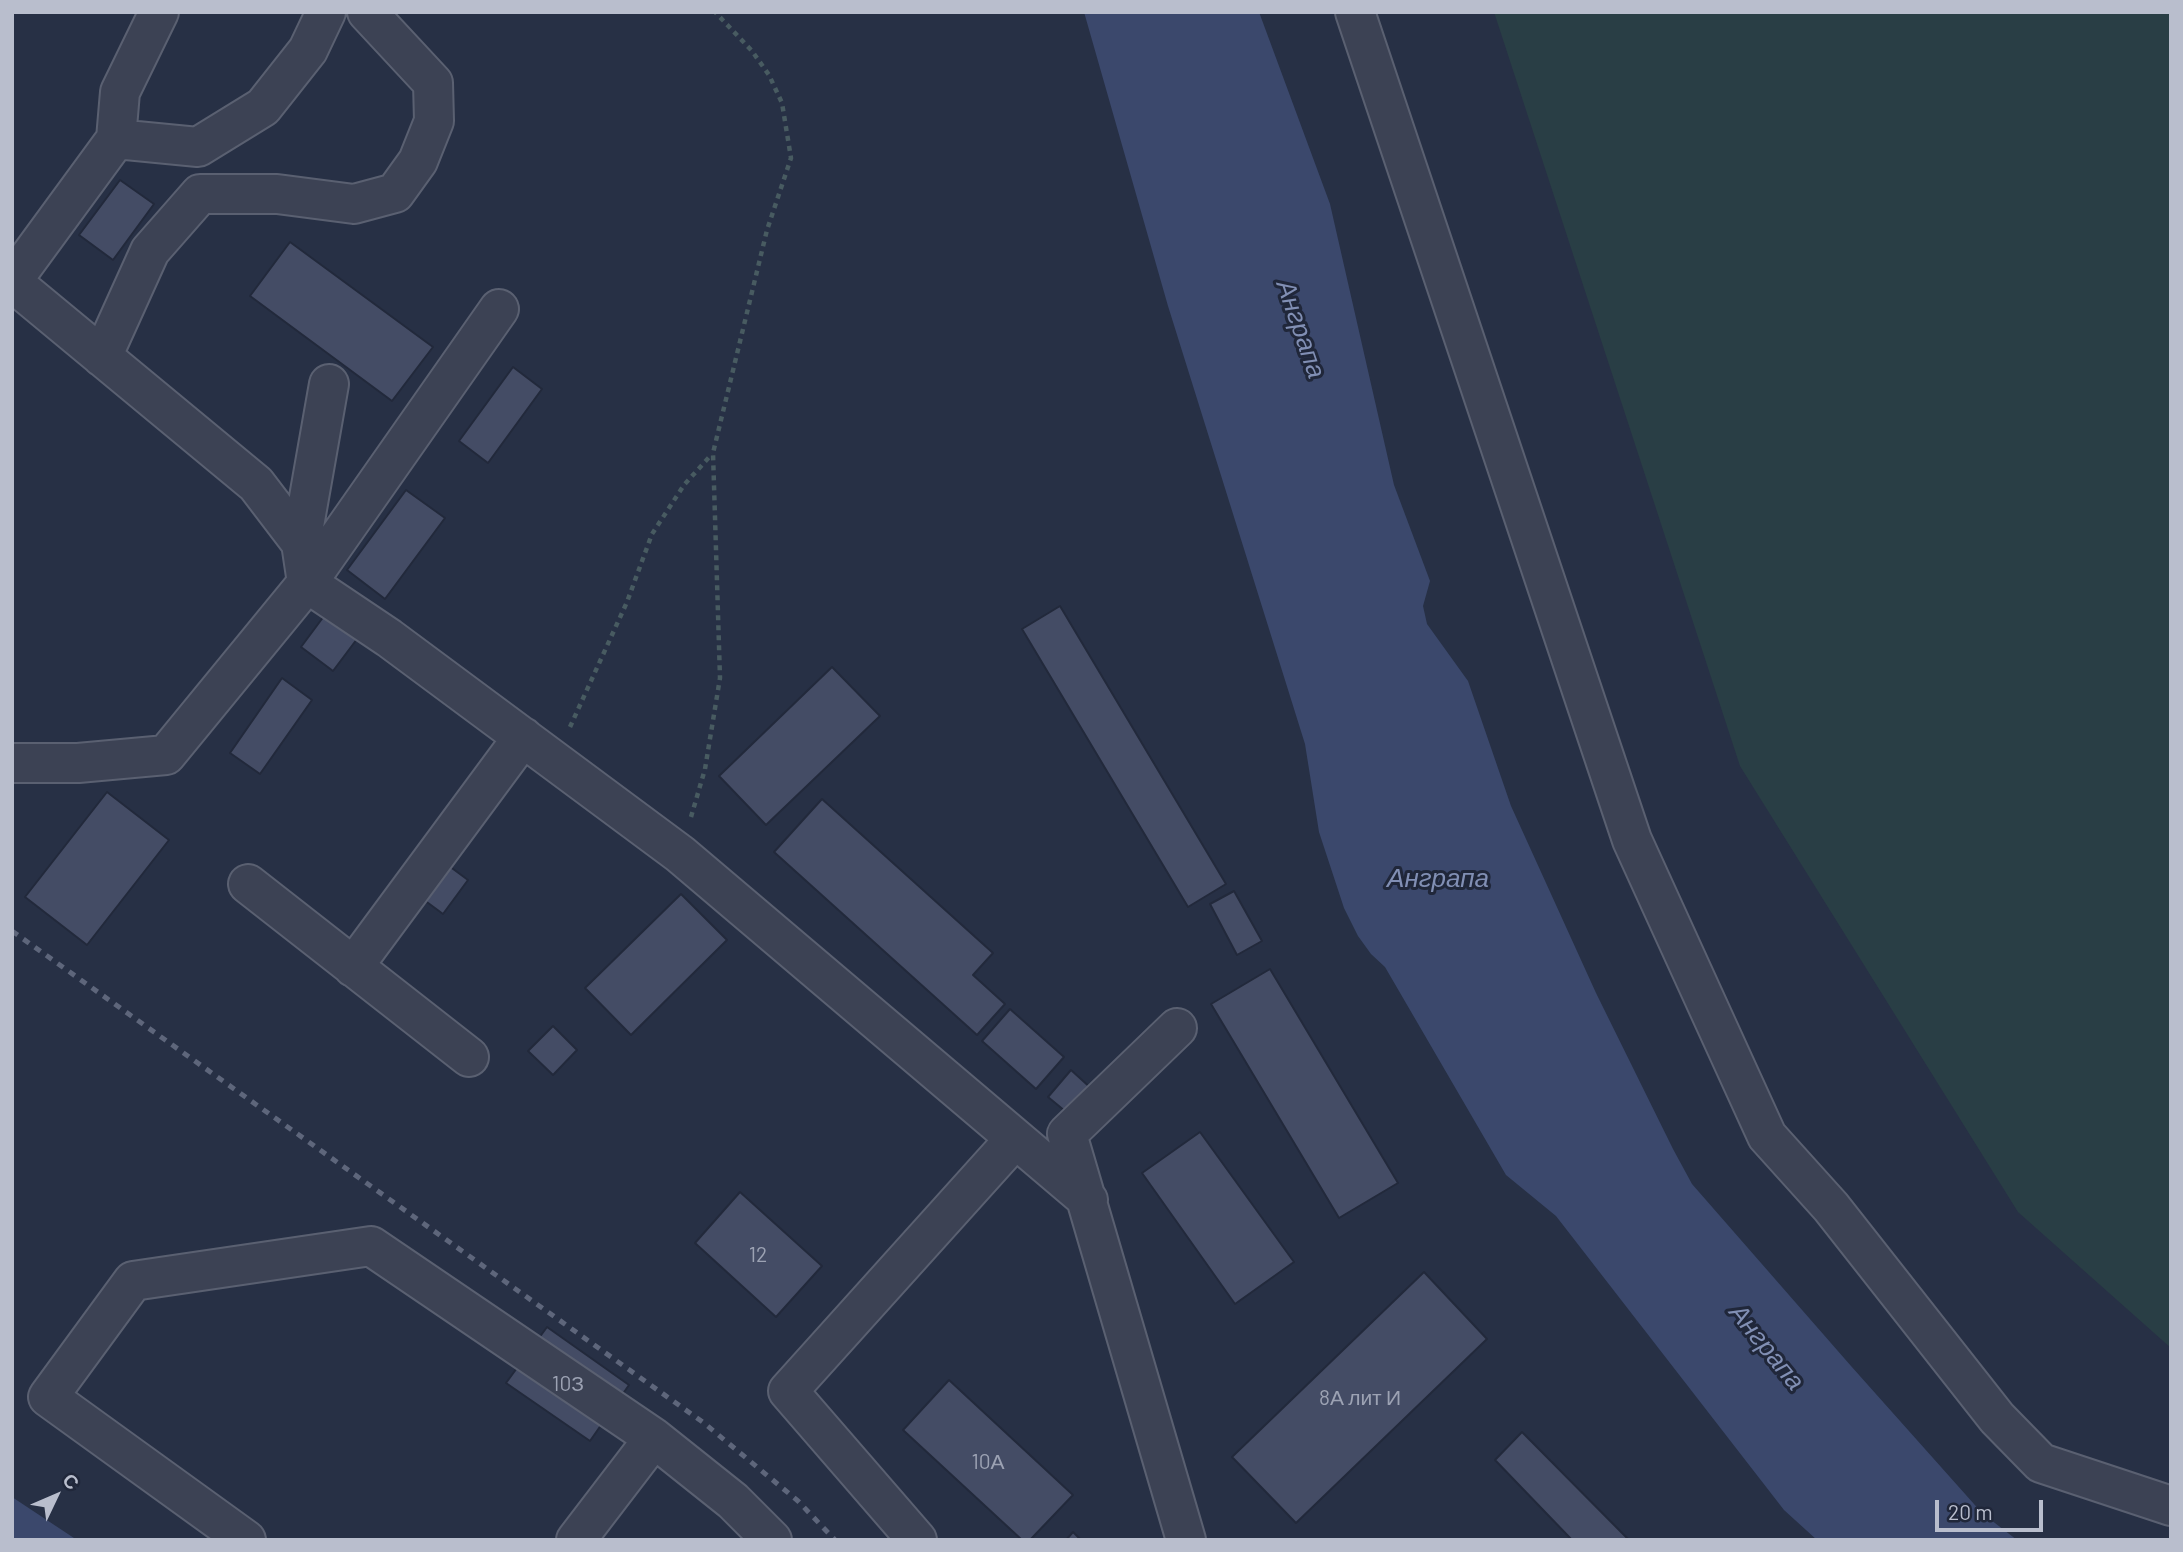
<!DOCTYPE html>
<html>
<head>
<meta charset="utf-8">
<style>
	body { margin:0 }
	#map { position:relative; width:2183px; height:1552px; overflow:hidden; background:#273045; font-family:Barlow,sans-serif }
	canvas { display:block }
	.frame { position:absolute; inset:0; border:14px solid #b9becd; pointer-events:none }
	.north { position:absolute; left:21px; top:1461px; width:70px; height:70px; -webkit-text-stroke:5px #20273a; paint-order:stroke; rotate:46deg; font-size:19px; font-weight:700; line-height:28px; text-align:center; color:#b9becd }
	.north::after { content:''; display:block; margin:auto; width:24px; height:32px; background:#b9becd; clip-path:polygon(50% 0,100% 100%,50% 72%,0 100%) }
	.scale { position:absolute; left:1935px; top:1500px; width:108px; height:32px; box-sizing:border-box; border:4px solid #b9becd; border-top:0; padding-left:9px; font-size:21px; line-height:24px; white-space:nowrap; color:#b9becd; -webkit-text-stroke:5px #20273a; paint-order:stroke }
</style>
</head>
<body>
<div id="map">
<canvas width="2183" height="1552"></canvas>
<div class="frame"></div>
<div class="north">С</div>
<div class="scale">20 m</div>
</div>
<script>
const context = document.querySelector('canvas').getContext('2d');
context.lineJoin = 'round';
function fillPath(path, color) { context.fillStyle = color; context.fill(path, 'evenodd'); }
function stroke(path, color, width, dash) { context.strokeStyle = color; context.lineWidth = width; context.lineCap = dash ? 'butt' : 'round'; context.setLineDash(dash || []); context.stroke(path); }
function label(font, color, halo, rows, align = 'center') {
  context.font = font + ' Barlow,sans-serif'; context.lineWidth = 6; context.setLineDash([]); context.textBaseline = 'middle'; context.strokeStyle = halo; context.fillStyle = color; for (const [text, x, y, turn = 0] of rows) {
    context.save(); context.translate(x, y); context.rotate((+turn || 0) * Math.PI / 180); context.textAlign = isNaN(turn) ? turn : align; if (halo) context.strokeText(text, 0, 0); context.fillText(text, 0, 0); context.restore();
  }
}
const green = new Path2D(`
	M 1494,12 L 2171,12 L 2171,1348 L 2018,1212 L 1740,766 Z`);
const water = new Path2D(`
	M 1084,12 L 1259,12 L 1330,204 L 1394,485 L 1430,581 L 1423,606 L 1427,624 L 1468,681 L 1511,806 L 1596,993 L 1673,1149 L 1692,1184 L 1851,1366 L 1982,1513 L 2017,1540 L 1817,1540 L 1784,1510 L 1556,1216 L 1506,1175 L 1385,967 L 1371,954 L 1358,936 L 1344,908 L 1319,832 L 1305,744 L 1168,306 Z
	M 12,1497 L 77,1540 L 12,1540 Z`);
const building = new Path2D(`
	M 120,180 L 154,204 L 113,260 L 79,235 Z
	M 290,242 L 433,347 L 392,401 L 250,296 Z
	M 513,367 L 542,389 L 488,463 L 459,441 Z
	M 406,490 L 445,518 L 385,599 L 347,570 Z
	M 1060,606 L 1226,884 L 1188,907 L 1022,629 Z
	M 327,612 L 360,635 L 333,671 L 301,647 Z
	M 832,667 L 880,716 L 766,825 L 719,776 Z
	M 282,678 L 312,700 L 260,774 L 230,753 Z
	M 107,792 L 169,840 L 87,945 L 25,897 Z
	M 822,799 L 993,953 L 973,975 L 1005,1004 L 977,1035 L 774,852 Z
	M 441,860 L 468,880 L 443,914 L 416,894 Z
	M 1234,891 L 1262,941 L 1237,955 L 1210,904 Z
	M 681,894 L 727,940 L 631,1035 L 585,988 Z
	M 1270,969 L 1398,1183 L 1339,1218 L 1211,1004 Z
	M 1010,1009 L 1064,1057 L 1036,1089 L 982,1041 Z
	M 553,1026 L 577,1050 L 553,1075 L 528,1051 Z
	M 1071,1070 L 1093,1090 L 1071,1116 L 1048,1097 Z
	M 1200,1132 L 1294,1262 L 1235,1304 L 1142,1173 Z
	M 740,1192 L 822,1266 L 776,1317 L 695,1243 Z
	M 1424,1272 L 1487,1339 L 1296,1523 L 1232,1457 Z
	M 547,1327 L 629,1385 L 590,1441 L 506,1383 Z
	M 949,1380 L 1073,1495 L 1030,1540 L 1022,1540 L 903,1430 Z
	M 1522,1432 L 1628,1539 L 1627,1540 L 1572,1540 L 1495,1460 Z
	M 1073,1532 L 1081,1540 L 1066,1540 Z`);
const path = new Path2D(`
	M 570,727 L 627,602 L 652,534 L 684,485 L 712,454
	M 691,817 L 705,769 L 720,678 L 713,453 L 767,230 L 791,158 L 782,103 L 769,75 L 752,51 L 715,12`);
const minor = new Path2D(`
	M 1355,12 L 1632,840 L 1767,1136 L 1831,1207 L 1997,1418 L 2041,1463 L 2171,1506
	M 116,139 L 198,147 L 263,107 L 308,50 L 326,12
	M 12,281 L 116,139 L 120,92 L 159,12
	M 12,282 L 256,484 L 301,543 L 307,583 L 389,638 L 680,854 L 1088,1200
	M 102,357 L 150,251 L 200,194 L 277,194 L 354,204 L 395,193 L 418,161 L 434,121 L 433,83 L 367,12
	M 301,543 L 329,384
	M 12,763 L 78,763 L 166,755 L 307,583 L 499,309
	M 248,884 L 469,1057
	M 353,967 L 523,737
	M 1177,1028 L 1067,1134 L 1186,1540
	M 246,1540 L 48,1397 L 133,1281 L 371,1246 L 654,1438
	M 576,1540 L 654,1438 L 733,1501 L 772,1540
	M 917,1540 L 788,1391 L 1015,1139`);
const rail = new Path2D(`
	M 12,931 L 704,1423 L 798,1501 L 835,1540`);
const numberNames = [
	["12",758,1255],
	["10З",568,1384],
	["8А лит И",1360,1398],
	["10А",988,1462]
];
const waterNames = [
	["Анграпа",1301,329,71],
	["Анграпа",1438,878],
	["Анграпа",1767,1347,51]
];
fillPath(green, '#293e45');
fillPath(water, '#3b486c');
fillPath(building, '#444c65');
stroke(building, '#22293b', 2);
stroke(minor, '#5a6071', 42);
stroke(path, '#485b61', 4.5, [5, 5]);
stroke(minor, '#3c4254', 38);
stroke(rail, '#5e667b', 5, [7, 7]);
label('21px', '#9ca2b3', null, numberNames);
label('italic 26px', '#818fb4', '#20273a', waterNames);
</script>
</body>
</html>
